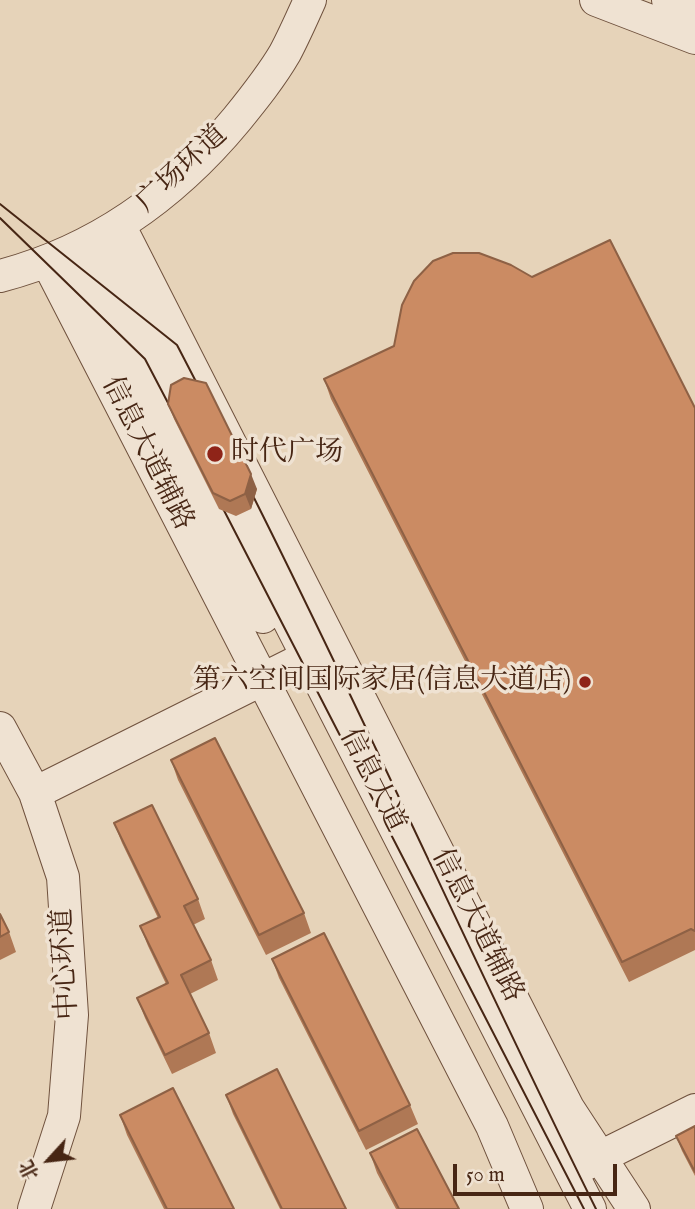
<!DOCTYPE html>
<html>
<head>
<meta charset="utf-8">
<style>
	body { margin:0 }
	#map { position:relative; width:695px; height:1209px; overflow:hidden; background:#e6d3b9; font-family:"IM FELL English","Noto Serif SC",serif }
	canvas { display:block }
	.north { position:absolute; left:14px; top:1125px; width:70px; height:70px; -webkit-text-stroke:5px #efe2d2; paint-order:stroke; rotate:243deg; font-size:19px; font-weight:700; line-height:28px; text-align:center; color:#472614 }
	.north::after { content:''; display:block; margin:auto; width:24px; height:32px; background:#472614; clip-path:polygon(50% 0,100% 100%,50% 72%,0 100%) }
	.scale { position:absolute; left:453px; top:1164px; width:164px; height:32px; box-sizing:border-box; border:4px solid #472614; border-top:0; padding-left:9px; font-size:21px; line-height:24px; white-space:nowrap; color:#472614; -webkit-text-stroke:5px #efe2d2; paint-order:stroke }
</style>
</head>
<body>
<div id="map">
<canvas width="695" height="1209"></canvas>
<div class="north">北</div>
<div class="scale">50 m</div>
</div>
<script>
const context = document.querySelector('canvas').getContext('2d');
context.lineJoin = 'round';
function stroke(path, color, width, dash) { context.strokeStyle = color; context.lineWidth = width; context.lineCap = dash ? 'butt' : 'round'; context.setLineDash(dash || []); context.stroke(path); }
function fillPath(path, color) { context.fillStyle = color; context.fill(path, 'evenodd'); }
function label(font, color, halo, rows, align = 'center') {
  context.font = font + ' "IM FELL English","Noto Serif SC",serif'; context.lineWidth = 7; context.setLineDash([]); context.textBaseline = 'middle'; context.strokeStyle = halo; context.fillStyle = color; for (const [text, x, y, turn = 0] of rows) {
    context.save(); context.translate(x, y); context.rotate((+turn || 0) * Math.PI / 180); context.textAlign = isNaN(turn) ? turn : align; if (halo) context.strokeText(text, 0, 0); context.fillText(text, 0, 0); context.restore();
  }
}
const minor = new Path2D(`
	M 596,0 L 695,38
	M 668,0 L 695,10
	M 119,225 L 568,1108 L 634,1209
	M 95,240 L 190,425
	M 74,251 L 263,617
	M 47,261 L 492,1126 L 527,1209
	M 0,276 C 96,251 175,194 237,119 C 254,98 271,77 285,53 C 294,36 302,18 310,0
	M 216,478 L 590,1209
	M 0,728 L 35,793 L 63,877 L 72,1015 L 64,1116 L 34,1209
	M 35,793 L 307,657
	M 580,1167 L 695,1110`);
const tram = new Path2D(`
	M 0,204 L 177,345 L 205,399
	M 0,218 L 145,359 L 178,422
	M 245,480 C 367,721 476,968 596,1209
	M 215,493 L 584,1209`);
const wall = new Path2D(`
	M 394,346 L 695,408 L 695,950 L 629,982 L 331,399 L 324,379 Z
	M 168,404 L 257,489 L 251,509 L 236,516 L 219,509 L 174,419 Z
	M 171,760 L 304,913 L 311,933 L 266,955 L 178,780 Z
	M 114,823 L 198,899 L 205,919 L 193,925 L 211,960 L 218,980 L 190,994 L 209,1033 L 216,1053 L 172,1074 L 145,1018 L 137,998 L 166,984 L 148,946 L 140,926 L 158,918 L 122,843 Z
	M 0,914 L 9,932 L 16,952 L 0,960 Z
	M 272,959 L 410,1105 L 418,1124 L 366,1150 L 279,978 Z
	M 226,1095 L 346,1209 L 280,1209 L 233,1114 Z
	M 120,1115 L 234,1209 L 164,1209 L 127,1135 Z
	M 695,1126 L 695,1176 L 682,1151 L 676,1136 Z
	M 370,1153 L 459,1209 L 396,1209 L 377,1173 Z`);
const shadedWall = new Path2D(`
	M 251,474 L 257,489 L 251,509 L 245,494 Z`);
const building = new Path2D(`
	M 610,240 L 695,408 L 695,931 L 691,929 L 622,962 L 324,379 L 394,346 L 402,305 L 414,281 L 433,261 L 453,253 L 479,253 L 511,265 L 532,277 Z
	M 184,378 L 206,383 L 251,474 L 245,494 L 230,501 L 213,493 L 168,404 L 171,385 Z
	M 215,738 L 304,913 L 259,935 L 171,760 Z
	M 152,805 L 198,899 L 184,906 L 211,960 L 181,975 L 209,1033 L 165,1055 L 137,998 L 168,983 L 140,926 L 160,917 L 114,823 Z
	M 0,914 L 9,932 L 0,937 Z
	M 324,933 L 410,1105 L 359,1131 L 272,959 Z
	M 277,1069 L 346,1209 L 282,1209 L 226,1095 Z
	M 173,1088 L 234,1209 L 167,1209 L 120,1115 Z
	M 695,1126 L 695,1172 L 676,1136 Z
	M 417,1129 L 459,1209 L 399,1209 L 370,1153 Z`);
const markers = [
	[215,454,9,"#8f2418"],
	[585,682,7,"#8f2418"]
];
const streetNames = [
	["广场环道",183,170,-43],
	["信息大道辅路",146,454,63],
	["信息大道",371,781,63],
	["信息大道辅路",476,926,63],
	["中心环道",67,964,-93]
];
const poiNames = [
	["时代广场",231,454],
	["第六空间国际家居(信息大道店)",571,682,"right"]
];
stroke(minor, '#6f513d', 34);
stroke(minor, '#efe2d2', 32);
stroke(tram, '#472614', 2);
fillPath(wall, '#af7855');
fillPath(shadedWall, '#8e6145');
fillPath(building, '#cb8b63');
stroke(building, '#8e6145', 2);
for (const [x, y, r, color] of markers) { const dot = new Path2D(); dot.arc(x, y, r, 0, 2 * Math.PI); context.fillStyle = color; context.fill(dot); stroke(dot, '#efe2d2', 2.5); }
label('28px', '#472614', '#efe2d2', streetNames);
label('28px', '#472614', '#efe2d2', poiNames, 'left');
</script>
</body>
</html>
